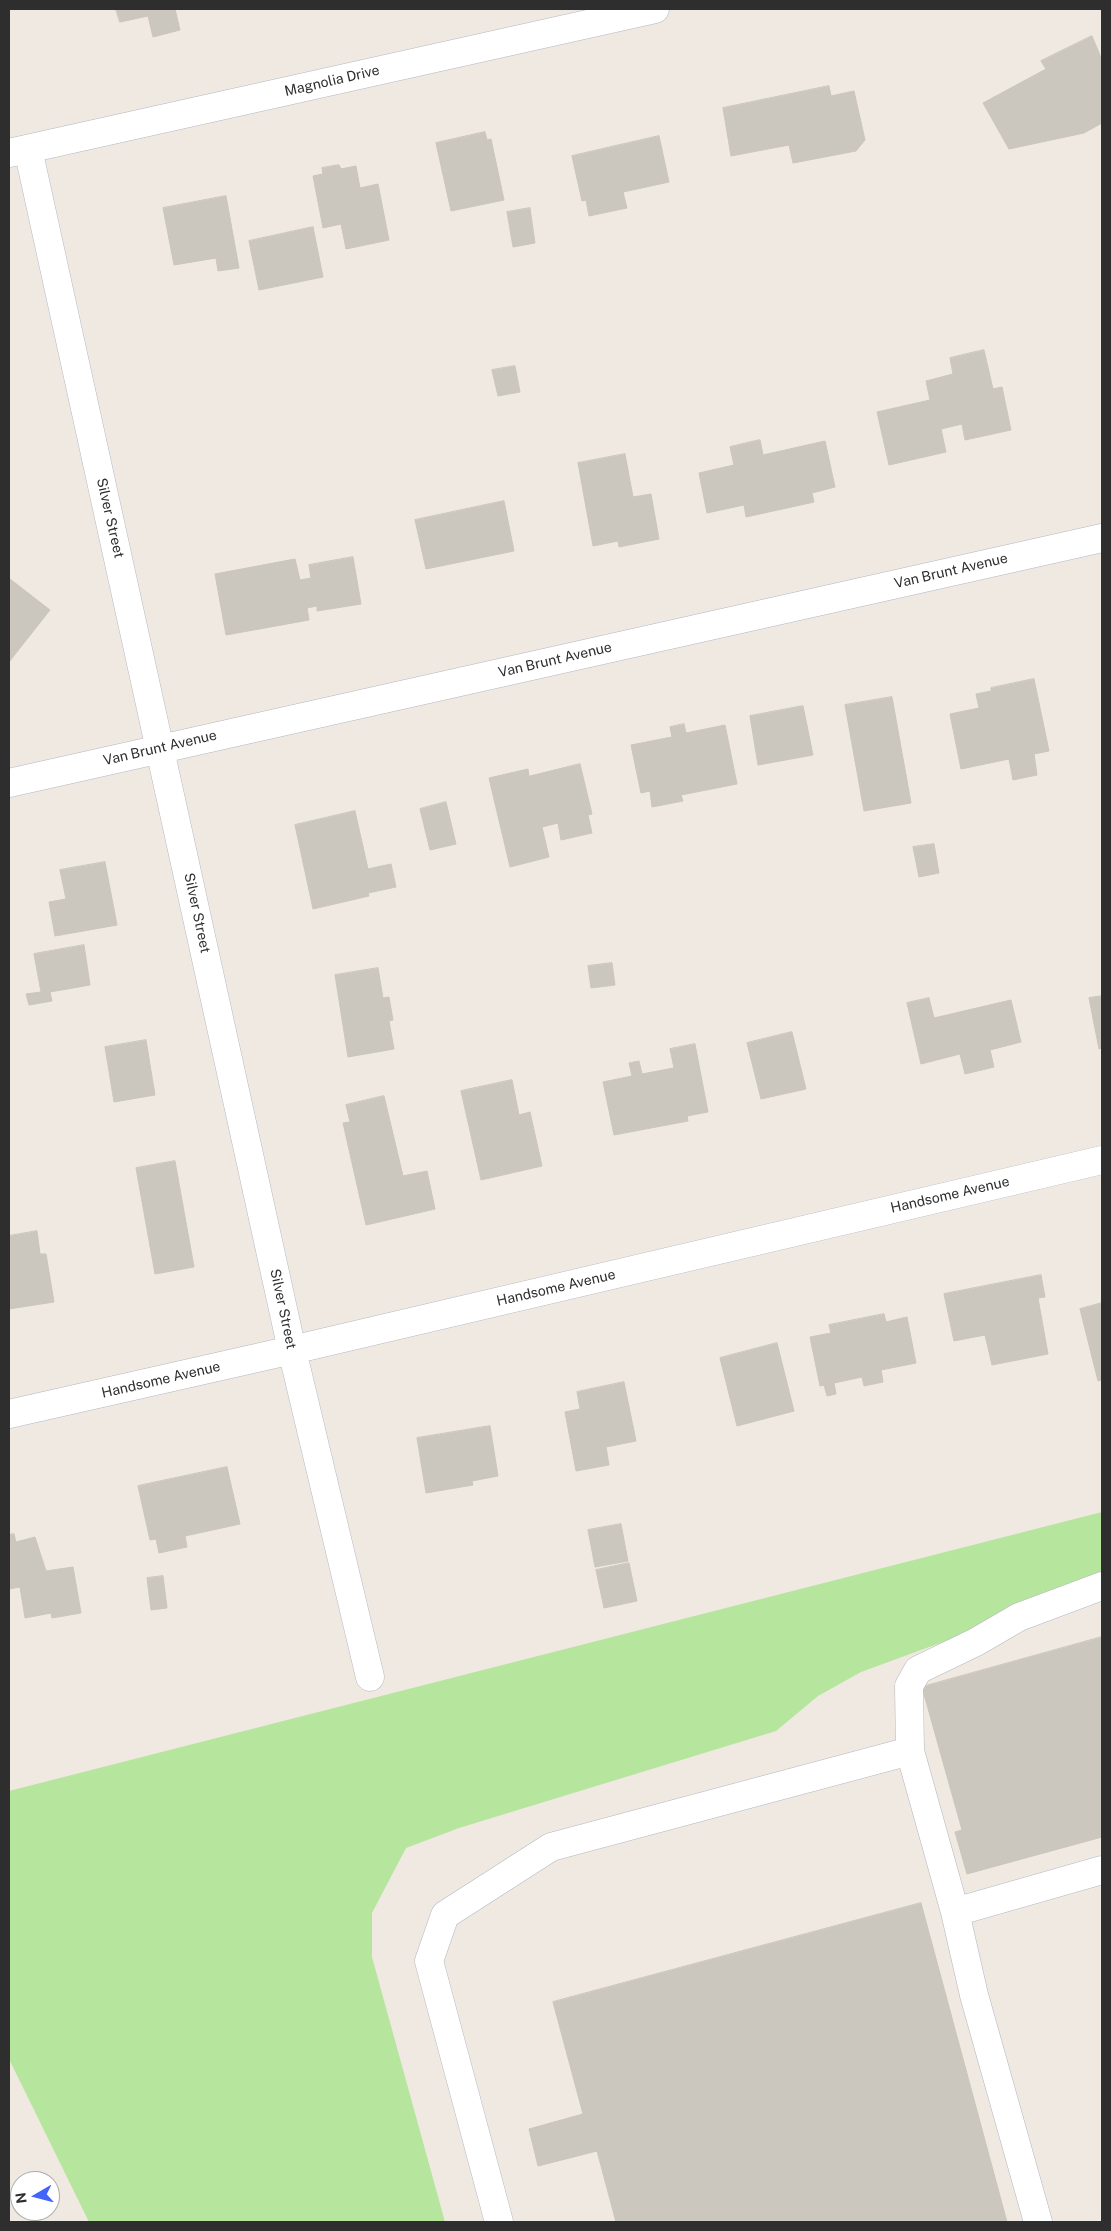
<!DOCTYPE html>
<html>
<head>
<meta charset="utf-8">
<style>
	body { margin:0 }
	#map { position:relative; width:1111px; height:2231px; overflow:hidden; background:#efe9e1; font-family:"Public Sans",sans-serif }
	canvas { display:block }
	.frame { position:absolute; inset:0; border:10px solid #2e2e2e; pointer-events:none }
	.north { position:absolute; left:10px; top:2171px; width:50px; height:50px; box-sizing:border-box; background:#fff; border:1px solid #ababab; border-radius:50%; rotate:262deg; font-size:14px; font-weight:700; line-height:20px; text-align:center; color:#2e2e2e }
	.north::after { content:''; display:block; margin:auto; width:18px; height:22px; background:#4264fb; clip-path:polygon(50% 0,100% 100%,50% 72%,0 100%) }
</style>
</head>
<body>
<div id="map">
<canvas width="1111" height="2231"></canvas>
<div class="frame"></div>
<div class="north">N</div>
</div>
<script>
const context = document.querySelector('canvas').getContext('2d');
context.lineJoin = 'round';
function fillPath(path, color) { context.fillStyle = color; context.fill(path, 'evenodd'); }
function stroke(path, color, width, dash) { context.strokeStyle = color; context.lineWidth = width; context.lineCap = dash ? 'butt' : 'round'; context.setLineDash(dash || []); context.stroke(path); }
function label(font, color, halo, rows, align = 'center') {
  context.font = font + ' "Public Sans",sans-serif'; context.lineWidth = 4; context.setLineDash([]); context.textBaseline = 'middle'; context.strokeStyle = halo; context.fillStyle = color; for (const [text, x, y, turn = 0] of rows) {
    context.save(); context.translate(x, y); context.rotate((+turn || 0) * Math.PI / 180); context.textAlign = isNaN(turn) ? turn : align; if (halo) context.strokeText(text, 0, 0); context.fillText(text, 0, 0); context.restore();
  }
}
const green = new Path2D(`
	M 1102,1512 L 1102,1579 L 1000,1621 L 861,1672 L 818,1696 L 776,1731 L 459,1828 L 406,1848 L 372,1913 L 372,1957 L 445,2222 L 89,2222 L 9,2059 L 9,1791 Z`);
const building = new Path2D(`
	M 116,9 L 175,9 L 180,30 L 153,37 L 148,16 L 120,22 Z
	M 1092,36 L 1102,60 L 1102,123 L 1084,133 L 1009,149 L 983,103 L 1046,69 L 1041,61 Z
	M 829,86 L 831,96 L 854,91 L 865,140 L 856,151 L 793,163 L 789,145 L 731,156 L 723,108 Z
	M 485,132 L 487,140 L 491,139 L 504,200 L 451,211 L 436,143 Z
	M 659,136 L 669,182 L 623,192 L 627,208 L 589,216 L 586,200 L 582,201 L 572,156 Z
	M 339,165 L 341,169 L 356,166 L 360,188 L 378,184 L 389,240 L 346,249 L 341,224 L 323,228 L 313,176 L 323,174 L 322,168 Z
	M 226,196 L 239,268 L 218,271 L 216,258 L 174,265 L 163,208 Z
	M 530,208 L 535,243 L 513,247 L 507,212 Z
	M 313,227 L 323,277 L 259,290 L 249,241 Z
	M 984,350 L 993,389 L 1002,387 L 1011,430 L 965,440 L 962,424 L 941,429 L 946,452 L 889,465 L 877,412 L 930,400 L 926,381 L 953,374 L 950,358 Z
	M 515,366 L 520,392 L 498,396 L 492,370 Z
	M 760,440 L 763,455 L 825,441 L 835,487 L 812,493 L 814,502 L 746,517 L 744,505 L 707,513 L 699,473 L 734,465 L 730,447 Z
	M 625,454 L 633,497 L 651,494 L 659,539 L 619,547 L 618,541 L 593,546 L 578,463 Z
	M 504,501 L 514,551 L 426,569 L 415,520 Z
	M 353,557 L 361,604 L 317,611 L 317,606 L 307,608 L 309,620 L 226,635 L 215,574 L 295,559 L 300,580 L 311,578 L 309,565 Z
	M 10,579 L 50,610 L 9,662 L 9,580 Z
	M 1034,679 L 1049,751 L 1034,754 L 1037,775 L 1013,780 L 1009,759 L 961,769 L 950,714 L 979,708 L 976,694 L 991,691 L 991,688 Z
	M 892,697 L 911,803 L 864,811 L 845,705 Z
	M 803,706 L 813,755 L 758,765 L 750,716 Z
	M 684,724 L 686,733 L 725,725 L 737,784 L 681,795 L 683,801 L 652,807 L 650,791 L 641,793 L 631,745 L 672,737 L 670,727 Z
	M 580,764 L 592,814 L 588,815 L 592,833 L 561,840 L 558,823 L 542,827 L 549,857 L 510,867 L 489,778 L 528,769 L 529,776 Z
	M 446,802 L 456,844 L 430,850 L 420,809 Z
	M 355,811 L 368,869 L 391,864 L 396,887 L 368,893 L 369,896 L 313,909 L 295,825 Z
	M 934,844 L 939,873 L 919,877 L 913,847 Z
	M 105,862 L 117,925 L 55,936 L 49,902 L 66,899 L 60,870 Z
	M 84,945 L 90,985 L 50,992 L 52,1001 L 29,1005 L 26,994 L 41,992 L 34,954 Z
	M 612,963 L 615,985 L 591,988 L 588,966 Z
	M 378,968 L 383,998 L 389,997 L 393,1020 L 389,1021 L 394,1049 L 348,1057 L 335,975 Z
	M 1102,996 L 1102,1048 L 1099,1049 L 1089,998 Z
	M 929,998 L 934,1018 L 1011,1000 L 1021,1042 L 990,1050 L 994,1067 L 965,1074 L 960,1054 L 921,1064 L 907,1003 Z
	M 792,1032 L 806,1089 L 761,1099 L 747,1043 Z
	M 146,1040 L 155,1095 L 114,1102 L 105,1047 Z
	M 695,1044 L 708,1112 L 687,1116 L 688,1121 L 614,1135 L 603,1082 L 632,1076 L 629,1063 L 639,1061 L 642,1074 L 674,1068 L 670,1049 Z
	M 512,1080 L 519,1115 L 530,1112 L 542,1166 L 481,1180 L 461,1091 Z
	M 384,1096 L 403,1176 L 427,1171 L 435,1209 L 366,1225 L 343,1123 L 350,1122 L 346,1105 Z
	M 175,1161 L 194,1267 L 155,1274 L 136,1168 Z
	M 37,1231 L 40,1254 L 46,1254 L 54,1302 L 9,1309 L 9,1236 Z
	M 1041,1275 L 1045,1297 L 1038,1298 L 1048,1354 L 992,1365 L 985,1335 L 954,1341 L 944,1294 Z
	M 1102,1303 L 1102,1380 L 1098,1381 L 1080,1309 Z
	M 884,1314 L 886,1322 L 907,1317 L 916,1363 L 881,1370 L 883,1382 L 864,1386 L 862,1377 L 834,1383 L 836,1394 L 827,1396 L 824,1385 L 820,1386 L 810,1337 L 831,1333 L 829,1325 Z
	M 777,1343 L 794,1411 L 737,1426 L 720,1358 Z
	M 624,1382 L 636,1441 L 606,1447 L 609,1465 L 576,1471 L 565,1412 L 580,1409 L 577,1392 Z
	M 490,1426 L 498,1476 L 472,1481 L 473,1485 L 426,1493 L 417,1438 Z
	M 227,1467 L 240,1524 L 185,1536 L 187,1547 L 159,1553 L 156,1539 L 150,1540 L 138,1486 Z
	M 621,1524 L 628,1561 L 595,1567 L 588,1530 Z
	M 14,1534 L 16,1542 L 35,1537 L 46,1571 L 73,1567 L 81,1613 L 52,1618 L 51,1613 L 25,1618 L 20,1587 L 9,1589 L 9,1535 Z
	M 629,1563 L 637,1601 L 604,1608 L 596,1570 Z
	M 163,1576 L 167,1608 L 151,1610 L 147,1578 Z
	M 1102,1637 L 1102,1837 L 967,1874 L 955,1832 L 962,1830 L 922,1687 Z
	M 921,1903 L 1007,2222 L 616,2222 L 597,2151 L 538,2166 L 529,2129 L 583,2114 L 553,2002 Z`);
const minor = new Path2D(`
	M 28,149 L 292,1350 L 370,1677
	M 9,153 L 655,9
	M 9,783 L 1102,538
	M 9,1414 L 292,1350 L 1102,1160
	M 910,1751 L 909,1686 L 918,1670 L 976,1642 L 1019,1617 L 1102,1586
	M 499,2222 L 429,1961 L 445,1915 L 551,1847 L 910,1751 L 955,1912
	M 1038,2222 L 974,1995 L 955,1912 L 1102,1870`);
const streetNames = [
	["Magnolia Drive",332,81,-13],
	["Silver Street",110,518,77],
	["Van Brunt Avenue",951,571,-13],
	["Van Brunt Avenue",555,660,-13],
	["Van Brunt Avenue",160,748,-13],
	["Silver Street",197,913,78],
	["Handsome Avenue",950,1195,-13],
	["Handsome Avenue",556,1288,-13],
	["Silver Street",283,1309,78],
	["Handsome Avenue",161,1380,-13]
];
fillPath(green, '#b6e59e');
fillPath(building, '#cbc7bf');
stroke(building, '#cbc5ba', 1);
stroke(minor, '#b4b7c1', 29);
stroke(minor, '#fff', 28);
label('14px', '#2e2e2e', '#fff', streetNames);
</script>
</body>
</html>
